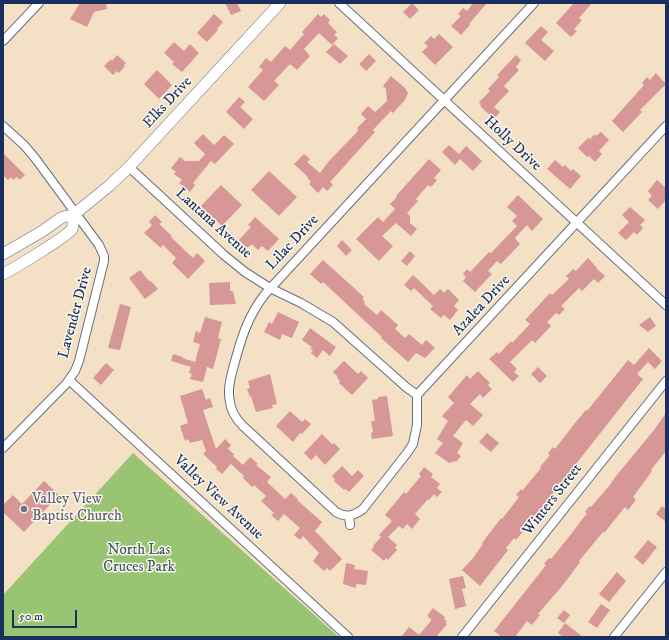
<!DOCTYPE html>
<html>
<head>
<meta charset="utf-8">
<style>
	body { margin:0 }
	#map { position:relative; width:669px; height:640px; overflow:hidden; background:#f3e0c5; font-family:"IM FELL DW Pica",serif }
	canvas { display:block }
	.frame { position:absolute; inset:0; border:4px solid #1b2f5e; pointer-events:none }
	.scale { position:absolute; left:12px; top:610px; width:65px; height:18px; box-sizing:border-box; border:2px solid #1b2f5e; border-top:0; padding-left:5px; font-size:12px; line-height:14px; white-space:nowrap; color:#1b2f5e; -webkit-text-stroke:3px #fbf7ec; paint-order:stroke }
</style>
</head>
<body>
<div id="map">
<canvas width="669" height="640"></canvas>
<div class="frame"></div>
<div class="scale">50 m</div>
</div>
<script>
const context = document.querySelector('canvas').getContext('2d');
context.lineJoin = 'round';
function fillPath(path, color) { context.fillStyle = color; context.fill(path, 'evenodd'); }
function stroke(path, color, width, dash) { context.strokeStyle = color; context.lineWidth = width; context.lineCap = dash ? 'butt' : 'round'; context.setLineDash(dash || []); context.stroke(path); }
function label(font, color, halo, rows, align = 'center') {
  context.font = font + ' "IM FELL DW Pica",serif'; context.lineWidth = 3; context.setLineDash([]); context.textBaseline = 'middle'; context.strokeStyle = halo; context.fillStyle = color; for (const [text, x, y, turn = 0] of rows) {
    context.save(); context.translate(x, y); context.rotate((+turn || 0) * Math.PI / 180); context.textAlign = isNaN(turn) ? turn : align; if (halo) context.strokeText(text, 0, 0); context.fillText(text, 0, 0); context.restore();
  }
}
const green = new Path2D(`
	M 133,453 L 339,637 L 3,637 L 3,595 Z`);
const building = new Path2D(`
	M 80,3 L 106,3 L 107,9 L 94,12 L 87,27 L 70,19 Z
	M 225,3 L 237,3 L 241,11 L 231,15 Z
	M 412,3 L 419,10 L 410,19 L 403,12 Z
	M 473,3 L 487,3 L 469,24 L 470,25 L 461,35 L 451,26 L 461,16 L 458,14 L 463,8 L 467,11 Z
	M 574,3 L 592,3 L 579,18 L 582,20 L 574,29 L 577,31 L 571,37 L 556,23 Z
	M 214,14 L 223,22 L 217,29 L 218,30 L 207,42 L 197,33 Z
	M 318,14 L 321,17 L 324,14 L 330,20 L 328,23 L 337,32 L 334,35 L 338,38 L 332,45 L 319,33 L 304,49 L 310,56 L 297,70 L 290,64 L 274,81 L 279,85 L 264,101 L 248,87 L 263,70 L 259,67 L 266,58 L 271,62 L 285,46 L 290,50 L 304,34 L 302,32 Z
	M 541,26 L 548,32 L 541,40 L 554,51 L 545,61 L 525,43 Z
	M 439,34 L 453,47 L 435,65 L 422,52 L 428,46 L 424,43 L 431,36 L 434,39 Z
	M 174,42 L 184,51 L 190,44 L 199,53 L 182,72 L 172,64 L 174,62 L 164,53 Z
	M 334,44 L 348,56 L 340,64 L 326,52 Z
	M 369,54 L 376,61 L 366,71 L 359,64 Z
	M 117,55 L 126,63 L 124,65 L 125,66 L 119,73 L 117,71 L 113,75 L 104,66 L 111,59 L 112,61 Z
	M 516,55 L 521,60 L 516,67 L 519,70 L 504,86 L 509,91 L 494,107 L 500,112 L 494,119 L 480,106 L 481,105 L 479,102 L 490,91 L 488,89 L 499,77 L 497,75 Z
	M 157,70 L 172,85 L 159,99 L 144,84 Z
	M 656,73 L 666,84 L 640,110 L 642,112 L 623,132 L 612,121 L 644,85 L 642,83 L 647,77 L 650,80 Z
	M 391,76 L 405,88 L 408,93 L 405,100 L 393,113 L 391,111 L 373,130 L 375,132 L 330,182 L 333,185 L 327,191 L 323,187 L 318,193 L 309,184 L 311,182 L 307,178 L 308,177 L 294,164 L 304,154 L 310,159 L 307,162 L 320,173 L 329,161 L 357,132 L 358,129 L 357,128 L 366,119 L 361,114 L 368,106 L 375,112 L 387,101 L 386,89 L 383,86 Z
	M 239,97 L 245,102 L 240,107 L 253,119 L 244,129 L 226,112 Z
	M 601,132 L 609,140 L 599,151 L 602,154 L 595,162 L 589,156 L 587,157 L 578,148 L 588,138 L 590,139 L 595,134 L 596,136 Z
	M 203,134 L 214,145 L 224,135 L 234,144 L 215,164 L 211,161 L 193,183 L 195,185 L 190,192 L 179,183 L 182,180 L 174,174 L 176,172 L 171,168 L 180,157 L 185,161 L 199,161 L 205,154 L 194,143 Z
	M 449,145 L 459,154 L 466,146 L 482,161 L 473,171 L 460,159 L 455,165 L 442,152 Z
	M 3,153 L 25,175 L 20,180 L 17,177 L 13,180 L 11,177 L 8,180 L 3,175 Z
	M 429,159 L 441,170 L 434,178 L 437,180 L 431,187 L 428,185 L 416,199 L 418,201 L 407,213 L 410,216 L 410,223 L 417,229 L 411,236 L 396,223 L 382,236 L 393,246 L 379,261 L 356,239 L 378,217 L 383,222 L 395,209 L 390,204 L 397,197 L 396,196 Z
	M 555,160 L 563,167 L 565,165 L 571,171 L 573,169 L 581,176 L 570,189 L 547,169 Z
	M 269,171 L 297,197 L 279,216 L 251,190 Z
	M 657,180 L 666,188 L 666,200 L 658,209 L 648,200 L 652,196 L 648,191 Z
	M 221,185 L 242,205 L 222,226 L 201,206 Z
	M 518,195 L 543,219 L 532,231 L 527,225 L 515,238 L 520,244 L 501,264 L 497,261 L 488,271 L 492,274 L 475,292 L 463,281 L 466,277 L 463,274 L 467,269 L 470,272 L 489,252 L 491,253 L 517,226 L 512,221 L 517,216 L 507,207 Z
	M 630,207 L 645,220 L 640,225 L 643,228 L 637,235 L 634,232 L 626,240 L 618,233 L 629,222 L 622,215 Z
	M 155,215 L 162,222 L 159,224 L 172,236 L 171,237 L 193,258 L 197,253 L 205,261 L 188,279 L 172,263 L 176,258 L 163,245 L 161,248 L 144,233 L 152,225 L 149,222 Z
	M 255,217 L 279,239 L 268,251 L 262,246 L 258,250 L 252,244 L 247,248 L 239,240 L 251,227 L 248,225 Z
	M 342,240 L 352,250 L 346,256 L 337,246 Z
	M 410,251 L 415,256 L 407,266 L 401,261 Z
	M 588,258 L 597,268 L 597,269 L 605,276 L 598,283 L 594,279 L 582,291 L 579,288 L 561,306 L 565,309 L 559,315 L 556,313 L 547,322 L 551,326 L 535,343 L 532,340 L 510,362 L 517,369 L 514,372 L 519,376 L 513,382 L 489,359 L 497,352 L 499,354 L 511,341 L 512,343 L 530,324 L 525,320 L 550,293 L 552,295 L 569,279 L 566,276 L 573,269 L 576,271 Z
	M 323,260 L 364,297 L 362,299 L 365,302 L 364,304 L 377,315 L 381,310 L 398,325 L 395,329 L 405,338 L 409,334 L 422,345 L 426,340 L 435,348 L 425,358 L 416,353 L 408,362 L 381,338 L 382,337 L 323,282 L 321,284 L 310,274 Z
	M 140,270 L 150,282 L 151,281 L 158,289 L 145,299 L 129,278 Z
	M 413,275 L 434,295 L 440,289 L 444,293 L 448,289 L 459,300 L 454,306 L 458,310 L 450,320 L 444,315 L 441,318 L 430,309 L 433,306 L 414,288 L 411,291 L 404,285 Z
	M 230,282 L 230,291 L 233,291 L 236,304 L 210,305 L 209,283 Z
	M 120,304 L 131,307 L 120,350 L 108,348 Z
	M 278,312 L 299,322 L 292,338 L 282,334 L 280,340 L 264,332 L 269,322 L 272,324 Z
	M 205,317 L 222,322 L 218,338 L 221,339 L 213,369 L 207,367 L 203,382 L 190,379 L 192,374 L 189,373 L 191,367 L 171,361 L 173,354 L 183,357 L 182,358 L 195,362 L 200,344 L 193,342 L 196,331 L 200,333 Z
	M 650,317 L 656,326 L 648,332 L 639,325 Z
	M 310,328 L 336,347 L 330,356 L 323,350 L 317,358 L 311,353 L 313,350 L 310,349 L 312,347 L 302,340 Z
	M 649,348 L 662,361 L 655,369 L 648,362 L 637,374 L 643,379 L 516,540 L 514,538 L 506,548 L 508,550 L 480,586 L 462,570 L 473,558 L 483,544 L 482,543 L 501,518 L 502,519 L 519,497 L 516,495 L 521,489 L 522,491 L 541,468 L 540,467 L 550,455 L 548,453 L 553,447 L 555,449 L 575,423 L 586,410 L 587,411 L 628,360 L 634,365 Z
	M 344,361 L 358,374 L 361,371 L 368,378 L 352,395 L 339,383 L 340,381 L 337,378 L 338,377 L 333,372 Z
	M 106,363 L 114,370 L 101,385 L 93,378 Z
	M 538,367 L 547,376 L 540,383 L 531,374 Z
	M 478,371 L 490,383 L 488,385 L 492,389 L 483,398 L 480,394 L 470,404 L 483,415 L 473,426 L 466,420 L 453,436 L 463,443 L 457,453 L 461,456 L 456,462 L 455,461 L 449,463 L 435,453 L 443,443 L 437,439 L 448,421 L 442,416 L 454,403 L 448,397 L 467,375 L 470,379 Z
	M 270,374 L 277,404 L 272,405 L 273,408 L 256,412 L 251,396 L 250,397 L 247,389 L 250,388 L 248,381 Z
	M 202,389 L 206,400 L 210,398 L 213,407 L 203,410 L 216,449 L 225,439 L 231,445 L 228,449 L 234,454 L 233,456 L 243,465 L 250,457 L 258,464 L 256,465 L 271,477 L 267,482 L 285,499 L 291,493 L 298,499 L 297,500 L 322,522 L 315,531 L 342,559 L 330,571 L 327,568 L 324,571 L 313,561 L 319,553 L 303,536 L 300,540 L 294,535 L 300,528 L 284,514 L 278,521 L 271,515 L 274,513 L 261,501 L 266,496 L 254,485 L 252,487 L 243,478 L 244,476 L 231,464 L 222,474 L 216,469 L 217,467 L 203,454 L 206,451 L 202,440 L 190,443 L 188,439 L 185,441 L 180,426 L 188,423 L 180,396 Z
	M 387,396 L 393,436 L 372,439 L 371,433 L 373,432 L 371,421 L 375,421 L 372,400 L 378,399 L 378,397 Z
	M 290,411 L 302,422 L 305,419 L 311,424 L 302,434 L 300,433 L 293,442 L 276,426 Z
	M 666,413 L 666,451 L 651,470 L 652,471 L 633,497 L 636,500 L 628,510 L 625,507 L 604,533 L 603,532 L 579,561 L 580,562 L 563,585 L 538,614 L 540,615 L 532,625 L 527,621 L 515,637 L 502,637 L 494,631 L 546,565 L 544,564 L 549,558 L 551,559 L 568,538 L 587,513 L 585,512 L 590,506 L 591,507 L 609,486 L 616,476 L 654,430 Z
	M 487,433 L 499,443 L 491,452 L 479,442 Z
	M 322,434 L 332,444 L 334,443 L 340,449 L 325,465 L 316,455 L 311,460 L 304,453 Z
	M 342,466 L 352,476 L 358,470 L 364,476 L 349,492 L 345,489 L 344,490 L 334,481 L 335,480 L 332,476 Z
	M 424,467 L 433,474 L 431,477 L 440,484 L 437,488 L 442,492 L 437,497 L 434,494 L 429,500 L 428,499 L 415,514 L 420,519 L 412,529 L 407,524 L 403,529 L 399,526 L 388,537 L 397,545 L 395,548 L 397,550 L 388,560 L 386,558 L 384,561 L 371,550 L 374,547 L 373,546 L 381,537 L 379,535 L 392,521 L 385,515 L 404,492 L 406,494 L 421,476 L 419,474 Z
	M 44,481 L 59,495 L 24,532 L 3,512 L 3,505 L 13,495 L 22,504 Z
	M 662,506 L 666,509 L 666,522 L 656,514 Z
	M 648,540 L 657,547 L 643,565 L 634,557 Z
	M 346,563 L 355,565 L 354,569 L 368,571 L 366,585 L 356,584 L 356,588 L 343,584 Z
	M 617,572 L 626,581 L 609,602 L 599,594 Z
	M 463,576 L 466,588 L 462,589 L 466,606 L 455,609 L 449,579 Z
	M 601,604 L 610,610 L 597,628 L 588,622 Z
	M 433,608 L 445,617 L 444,619 L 447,621 L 445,623 L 447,624 L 436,637 L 401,637 L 409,627 L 419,635 L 431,621 L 431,619 L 427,616 Z
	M 564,610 L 570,615 L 564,623 L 557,618 Z
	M 565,623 L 583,637 L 564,637 L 558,633 Z`);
const minor = new Path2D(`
	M 339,3 L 666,305
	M 3,41 L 39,3
	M 3,126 L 24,145 L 35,158 L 99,245 L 104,256 L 104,261 L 79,361 L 75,371 L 66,384 L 3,448
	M 129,167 L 224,255 L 245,272 L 270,288 L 301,303 L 333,322 L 406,387 L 417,395
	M 69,380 L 348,637
	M 417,395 L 417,425 L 413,444 L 407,453 L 363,509 C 354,516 346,518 336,512 L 243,426 C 236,419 231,411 230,402 C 227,389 231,377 234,365 C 241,339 248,315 266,293 L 534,3
	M 417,395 L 666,126
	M 349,516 L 350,525
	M 462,637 L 666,381
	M 614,637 L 666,572`);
const secondary = new Path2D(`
	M 3,254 L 41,232 L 61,218 L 66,216 L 72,216 L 109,186 L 129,167 L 280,3
	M 3,274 C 13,269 68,236 72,229 C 74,225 73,220 72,216`);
const markers = [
	[24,509,4,"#6b7280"]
];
const streetNames = [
	["Elks Drive",168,103,-47],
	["Holly Drive",512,144,43],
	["Lantana Avenue",213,224,42],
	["Lilac Drive",293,243,-47],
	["Azalea Drive",482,306,-47],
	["Lavender Drive",76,313,-75],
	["Valley View Avenue",218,498,43],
	["Winters Street",553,500,-52]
];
const worshipNames = [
	["Valley View",32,500],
	["Baptist Church",32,517]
];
const parkNames = [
	["North Las",139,551],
	["Cruces Park",139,568]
];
fillPath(green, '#99c471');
fillPath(building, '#d69796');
stroke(minor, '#676d82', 10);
stroke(secondary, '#676d82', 12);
stroke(minor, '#fff', 8);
stroke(secondary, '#fff', 11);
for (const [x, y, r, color] of markers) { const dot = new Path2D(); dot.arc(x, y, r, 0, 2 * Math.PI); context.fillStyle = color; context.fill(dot); stroke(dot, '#fbf7ec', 1.5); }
label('15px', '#1b2f5e', '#fbf7ec', streetNames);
label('15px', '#5b616d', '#fbf7ec', worshipNames, 'left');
label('15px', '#415c64', '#fbf7ec', parkNames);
</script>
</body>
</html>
